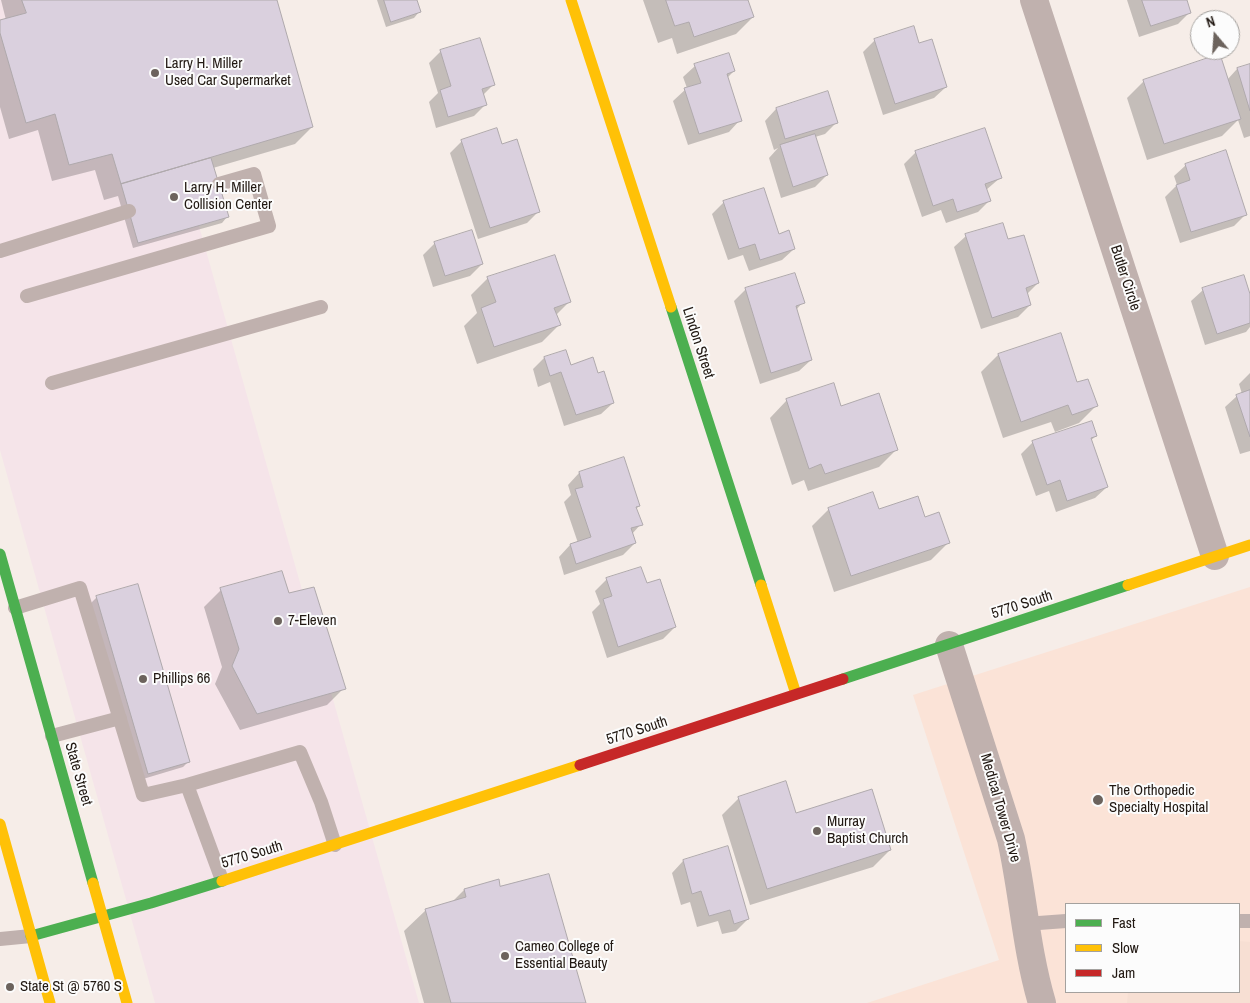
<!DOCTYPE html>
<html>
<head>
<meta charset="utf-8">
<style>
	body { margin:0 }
	#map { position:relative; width:1250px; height:1003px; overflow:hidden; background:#f6ede8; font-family:"Archivo Narrow",sans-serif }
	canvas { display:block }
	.legend { position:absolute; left:1065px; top:903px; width:175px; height:90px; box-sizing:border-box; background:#fcfcfc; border:1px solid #a4a19e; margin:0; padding:6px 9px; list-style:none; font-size:15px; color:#211812 }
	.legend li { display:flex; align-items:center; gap:10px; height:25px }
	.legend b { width:25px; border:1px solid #a4a19e }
	.north { position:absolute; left:1190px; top:10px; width:50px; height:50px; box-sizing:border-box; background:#fcfcfc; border:1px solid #a4a19e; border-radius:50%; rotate:342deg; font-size:14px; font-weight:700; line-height:20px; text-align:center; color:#211812 }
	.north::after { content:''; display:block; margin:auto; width:18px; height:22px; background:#6c635d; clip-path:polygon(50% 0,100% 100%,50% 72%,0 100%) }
</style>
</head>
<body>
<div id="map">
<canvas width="1250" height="1003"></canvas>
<ul class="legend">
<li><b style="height:6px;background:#4caf50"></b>Fast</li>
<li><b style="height:6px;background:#ffc107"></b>Slow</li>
<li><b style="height:6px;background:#c62828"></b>Jam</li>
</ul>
<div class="north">N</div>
</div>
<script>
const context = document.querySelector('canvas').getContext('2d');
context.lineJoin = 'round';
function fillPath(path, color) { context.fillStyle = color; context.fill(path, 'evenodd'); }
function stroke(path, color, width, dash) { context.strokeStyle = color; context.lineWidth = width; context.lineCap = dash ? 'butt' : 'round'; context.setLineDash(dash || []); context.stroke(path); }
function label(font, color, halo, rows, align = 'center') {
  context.font = font + ' "Archivo Narrow",sans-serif'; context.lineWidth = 4; context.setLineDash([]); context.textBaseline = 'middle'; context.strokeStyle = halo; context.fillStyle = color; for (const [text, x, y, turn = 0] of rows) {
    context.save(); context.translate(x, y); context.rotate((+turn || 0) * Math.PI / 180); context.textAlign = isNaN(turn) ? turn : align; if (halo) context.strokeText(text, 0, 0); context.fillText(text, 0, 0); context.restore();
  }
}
const commercial = new Path2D(`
	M 0,0 L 135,0 L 419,1003 L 155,1003 L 0,450 Z`);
const built = new Path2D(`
	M 1250,587 L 1250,1003 L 867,1003 L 999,960 L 913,695 ZM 1066,904 L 1239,904 L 1239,992 L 1066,992 Z`);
const green = new Path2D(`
	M 1239,941 L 1250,942 L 1250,1003 L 1127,1003 L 1128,992 L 1239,992 Z`);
const shadow = new Path2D(`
	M 1,0 L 275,0 L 312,127 L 295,144 L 213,168 L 227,217 L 222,223 L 133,248 L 118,196 L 104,200 L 95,170 L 52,181 L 38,130 L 9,139 L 0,107 L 0,21 L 6,20 Z
	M 377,0 L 416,0 L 419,12 L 414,18 L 386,27 Z
	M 643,0 L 747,0 L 753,17 L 736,34 L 677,54 L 672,38 L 658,43 Z
	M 1127,0 L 1185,0 L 1190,12 L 1178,24 L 1139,37 Z
	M 875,40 L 918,44 L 946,87 L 934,98 L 883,115 L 863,52 Z
	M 441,51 L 493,85 L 483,95 L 486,104 L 474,116 L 436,128 L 429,102 L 438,93 L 429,63 Z
	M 1250,65 L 1250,136 L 1244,138 L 1238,120 L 1222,136 L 1147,160 L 1127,98 L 1144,81 L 1227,80 L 1237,69 Z
	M 695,66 L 734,71 L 727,78 L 740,120 L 729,132 L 688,145 L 673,101 L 687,88 L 683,77 Z
	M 827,93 L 837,122 L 825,134 L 815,137 L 827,175 L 815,187 L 781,198 L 769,158 L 778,148 L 774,150 L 765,121 L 776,109 Z
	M 462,141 L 501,146 L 539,211 L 527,223 L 478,239 L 450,153 Z
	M 916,152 L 1000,178 L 986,190 L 990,200 L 978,212 L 946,223 L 941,210 L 922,217 L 904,164 Z
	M 1186,165 L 1246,214 L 1234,226 L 1180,243 L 1165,197 L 1177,185 L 1174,176 Z
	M 724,202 L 778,235 L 794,249 L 782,260 L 749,271 L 743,255 L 728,260 L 712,214 Z
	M 966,236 L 1007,241 L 1038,283 L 1027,294 L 1030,305 L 1018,317 L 981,329 L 954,247 Z
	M 435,243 L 482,264 L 470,276 L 433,287 L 423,255 Z
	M 488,278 L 569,302 L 556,315 L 559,325 L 542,342 L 477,364 L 464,326 L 477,313 L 471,295 Z
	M 746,289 L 803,302 L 796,310 L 811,360 L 799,371 L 760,384 L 734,301 Z
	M 1203,290 L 1250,298 L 1250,327 L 1246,332 L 1205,345 L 1191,301 Z
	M 1060,335 L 1076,384 L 1096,406 L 1079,423 L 1055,432 L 1051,422 L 1003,438 L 981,372 L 998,355 Z
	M 544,358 L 598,375 L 613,403 L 601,414 L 564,426 L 550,382 L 538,387 L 533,369 Z
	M 1250,373 L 1250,451 L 1240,454 L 1225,407 L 1237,396 L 1242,394 L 1239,384 Z
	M 787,400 L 841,408 L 896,450 L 879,467 L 808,491 L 804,480 L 792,485 L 770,418 Z
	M 1096,436 L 1090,441 L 1107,487 L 1095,498 L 1056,512 L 1049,491 L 1036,496 L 1021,454 L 1033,442 Z
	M 623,458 L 639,506 L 636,509 L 641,524 L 632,534 L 635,543 L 623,555 L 564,575 L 559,557 L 570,545 L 578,543 L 564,502 L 571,495 L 568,485 L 579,473 Z
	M 829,509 L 878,511 L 948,543 L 931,560 L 834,592 L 812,526 Z
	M 607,579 L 646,585 L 675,627 L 663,639 L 607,658 L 592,612 L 600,604 L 595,591 Z
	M 221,590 L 288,594 L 344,688 L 327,705 L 240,730 L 215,684 L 222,667 L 204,607 Z
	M 97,597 L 189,761 L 183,767 L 143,779 L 91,603 Z
	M 739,798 L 795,814 L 890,850 L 873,867 L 750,905 L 722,815 Z
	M 727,848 L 748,919 L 736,931 L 722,934 L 718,921 L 697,927 L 690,902 L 681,905 L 672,873 L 683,861 Z
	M 499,888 L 585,1003 L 424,1003 L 404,931 L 426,910 L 452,902 L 464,890 Z`);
const building = new Path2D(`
	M 22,0 L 277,0 L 313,127 L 121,184 L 112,154 L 69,165 L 55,114 L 26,123 L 0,33 L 0,20 L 26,13 Z
	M 384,0 L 417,0 L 421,12 L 391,22 Z
	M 666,0 L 748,0 L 754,17 L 694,37 L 689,22 L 675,26 Z
	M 1142,0 L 1187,0 L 1191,13 L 1151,26 Z
	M 914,26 L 919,43 L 932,39 L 947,87 L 895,104 L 874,39 Z
	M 480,38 L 495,85 L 482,89 L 487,105 L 448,117 L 440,90 L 451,86 L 440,50 Z
	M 729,53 L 735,71 L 727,74 L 742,121 L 699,134 L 684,88 L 701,83 L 694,64 Z
	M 1220,54 L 1241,119 L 1164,144 L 1143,80 Z
	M 1250,64 L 1250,111 L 1237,68 Z
	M 828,91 L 838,123 L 785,139 L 776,108 Z
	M 497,128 L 502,144 L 517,139 L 540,212 L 490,228 L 461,140 Z
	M 985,128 L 1002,178 L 985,184 L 991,201 L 957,212 L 953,199 L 933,206 L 915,151 Z
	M 815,134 L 828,175 L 793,187 L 780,145 Z
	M 1226,150 L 1247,215 L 1191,232 L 1176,185 L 1190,180 L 1185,164 Z
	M 211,158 L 229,217 L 138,243 L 121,184 Z
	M 764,188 L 779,234 L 789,230 L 795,249 L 760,260 L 755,244 L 739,249 L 723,201 Z
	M 1003,223 L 1008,239 L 1024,235 L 1039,283 L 1026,288 L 1031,305 L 992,318 L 965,234 Z
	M 472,230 L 483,264 L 445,276 L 434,242 Z
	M 555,255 L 571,302 L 554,308 L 561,325 L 494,347 L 481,308 L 496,302 L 487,277 Z
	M 795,273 L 805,303 L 796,306 L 812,360 L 771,373 L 745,288 Z
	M 1244,275 L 1250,294 L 1250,323 L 1217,334 L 1202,288 Z
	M 1061,333 L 1077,382 L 1088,379 L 1098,406 L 1072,415 L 1068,405 L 1021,422 L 998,354 Z
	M 566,350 L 571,365 L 593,357 L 598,373 L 604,371 L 614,403 L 576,415 L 561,372 L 550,376 L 544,357 Z
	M 834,383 L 841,406 L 879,393 L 898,450 L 825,474 L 821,464 L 809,469 L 786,399 Z
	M 1250,390 L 1250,437 L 1236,395 Z
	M 1092,421 L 1097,436 L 1091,438 L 1108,487 L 1067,501 L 1060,480 L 1047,485 L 1032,441 Z
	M 624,457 L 640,506 L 636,507 L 643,525 L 631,528 L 636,543 L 576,564 L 570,544 L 591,537 L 575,489 L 583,487 L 579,472 Z
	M 873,492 L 879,509 L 918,496 L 925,517 L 939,512 L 950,543 L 851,576 L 828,508 Z
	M 641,567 L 647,583 L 660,579 L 676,627 L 618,647 L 603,599 L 612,596 L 606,578 Z
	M 282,571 L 289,593 L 314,587 L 346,689 L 257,714 L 232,666 L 239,649 L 220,588 Z
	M 138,584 L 190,762 L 148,774 L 96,596 Z
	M 786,781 L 796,813 L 872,789 L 891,850 L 767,889 L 738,797 Z
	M 728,846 L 749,919 L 734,924 L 730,910 L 709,916 L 701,891 L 692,894 L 683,860 Z
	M 549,874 L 586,1003 L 451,1003 L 425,909 L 466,897 L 464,889 L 499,879 L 500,886 Z`);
const lane = new Path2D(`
	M 0,251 L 129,211
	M 27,296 L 269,226 L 254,174 L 219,184
	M 52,383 L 321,307
	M 15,608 L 80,588 L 143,795 L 187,785 L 300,752 L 321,802 L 335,845
	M 52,736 L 120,718
	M 187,785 L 222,880
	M 1239,921 L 1250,921
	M 1025,924 L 1066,921
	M 0,939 L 31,936`);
const street = new Path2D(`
	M 1034,0 L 1215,556
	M 949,645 L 1011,839 C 1023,893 1026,949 1042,1003`);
const fast = new Path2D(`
	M 671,307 L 761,585
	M 0,554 L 93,883
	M 843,679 L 1128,585
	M 31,936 L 151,903 L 222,881`);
const slow = new Path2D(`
	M 571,0 L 671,307
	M 761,585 L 796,694
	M 1128,585 L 1250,545
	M 0,824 L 50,1003
	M 222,881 L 580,765
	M 93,883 L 127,1003`);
const jam = new Path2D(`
	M 580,765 L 843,679`);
const markers = [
	[155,73,5,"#6c635d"],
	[174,197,5,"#6c635d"],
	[278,621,5,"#6c635d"],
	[143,679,5,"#6c635d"],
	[1098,800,6,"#6c635d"],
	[817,831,5,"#6c635d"],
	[505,956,5,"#6c635d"],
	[10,987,5,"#6c635d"]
];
const poiNames = [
	["Larry H. Miller",165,64],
	["Used Car Supermarket",165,81],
	["Larry H. Miller",184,188],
	["Collision Center",184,205],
	["7-Eleven",288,621],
	["Phillips 66",153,679],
	["The Orthopedic",1109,791],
	["Specialty Hospital",1109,808],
	["Murray",827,822],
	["Baptist Church",827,839],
	["Cameo College of",515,947],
	["Essential Beauty",515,964],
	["State St @ 5760 S",20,987]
];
const streetNames = [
	["Butler Circle",1125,278,72],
	["Lindon Street",698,343,72],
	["5770 South",1022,605,-18],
	["5770 South",637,731,-18],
	["State Street",78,774,74],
	["Medical Tower Drive",1000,808,74],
	["5770 South",252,855,-17]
];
fillPath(commercial, '#f5e4e9');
fillPath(built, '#fbe3d7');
fillPath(green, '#f7dfd3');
fillPath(shadow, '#0003');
fillPath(building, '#dad0de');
stroke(building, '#afa9ac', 1);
stroke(lane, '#c0b1ae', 14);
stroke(street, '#c0b1ae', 28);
stroke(fast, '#4caf50', 11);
stroke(slow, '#ffc107', 11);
stroke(jam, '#c62828', 11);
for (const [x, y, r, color] of markers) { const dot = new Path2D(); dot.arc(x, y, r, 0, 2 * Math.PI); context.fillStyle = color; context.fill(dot); stroke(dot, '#fcfcfc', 2); }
label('15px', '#211812', '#fcfcfc', poiNames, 'left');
label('15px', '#211812', '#fcfcfc', streetNames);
</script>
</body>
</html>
